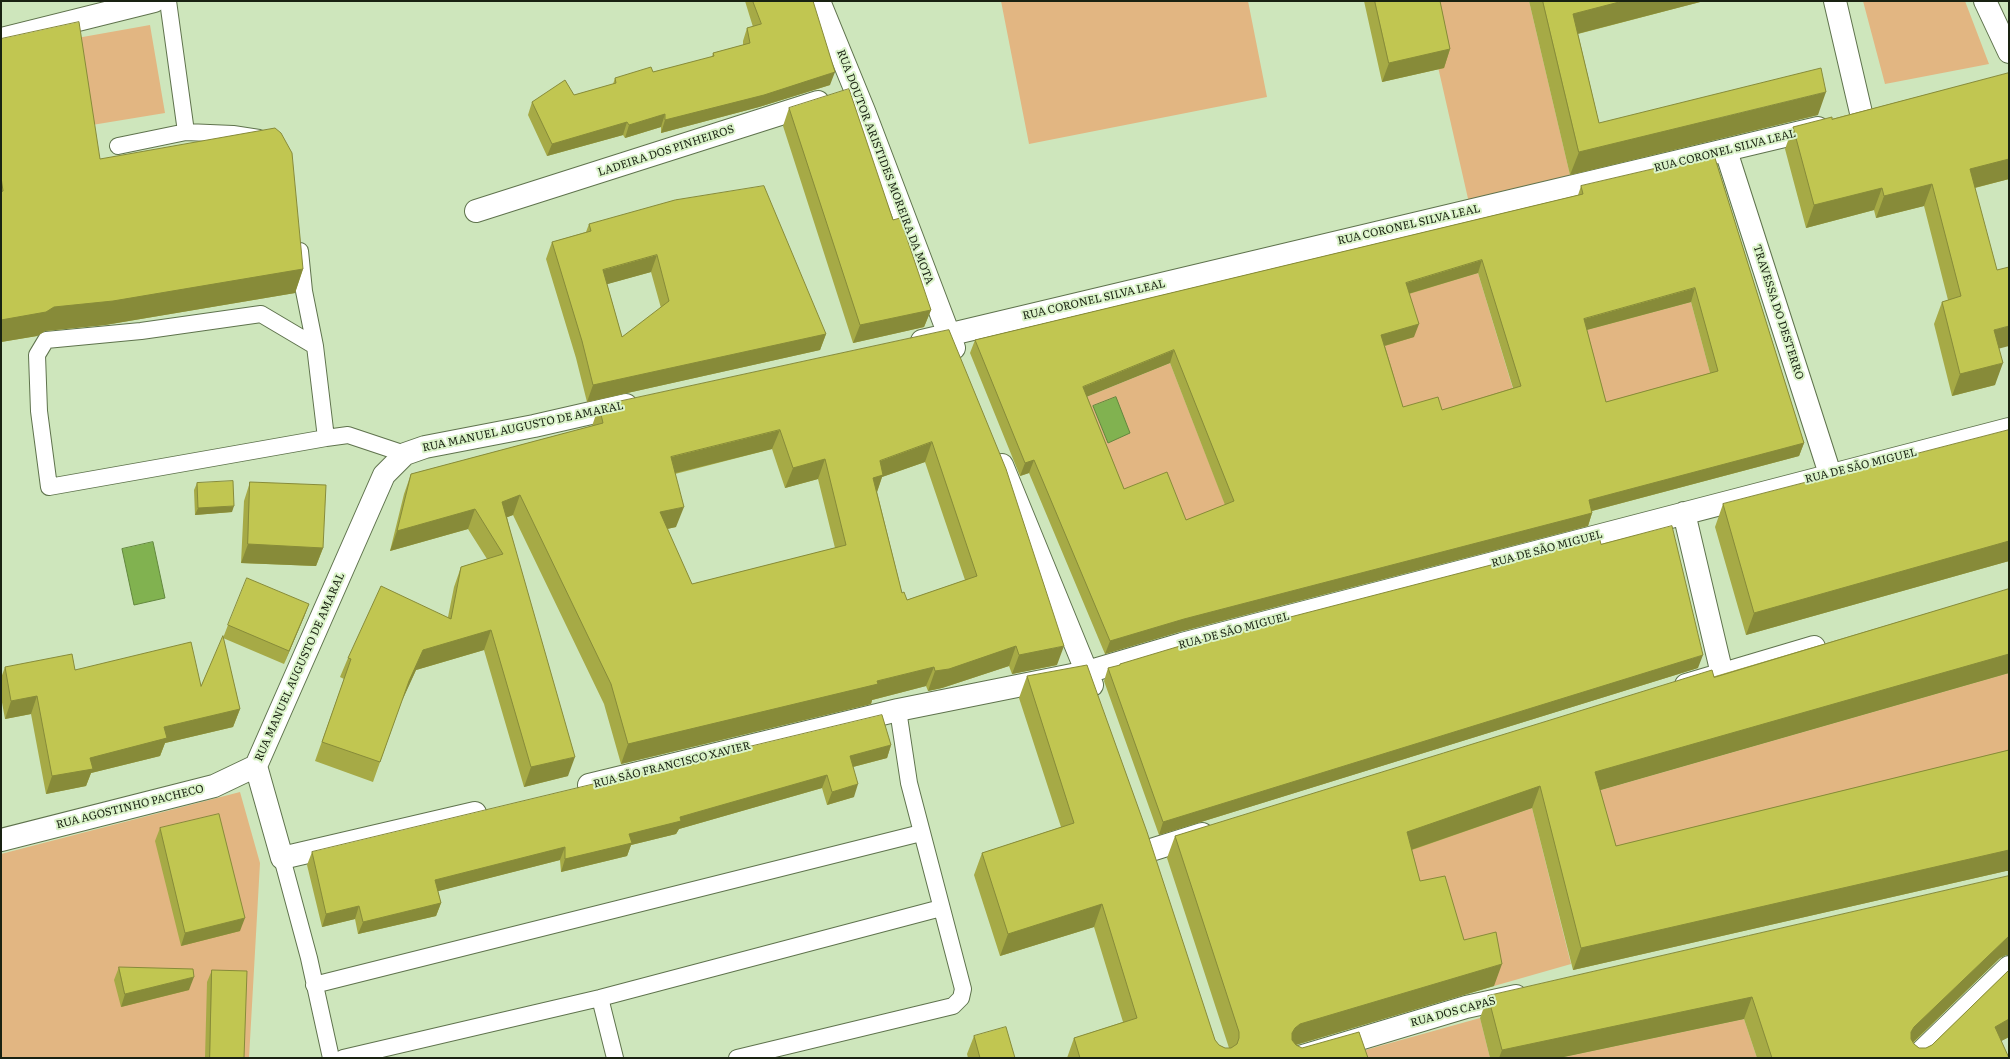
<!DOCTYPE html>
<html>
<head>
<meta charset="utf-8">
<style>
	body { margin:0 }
	#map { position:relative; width:2010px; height:1059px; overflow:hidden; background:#cee6bc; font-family:Literata,serif }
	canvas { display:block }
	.frame { position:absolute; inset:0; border:2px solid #192212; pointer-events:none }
</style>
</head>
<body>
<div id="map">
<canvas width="2010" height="1059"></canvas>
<div class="frame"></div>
</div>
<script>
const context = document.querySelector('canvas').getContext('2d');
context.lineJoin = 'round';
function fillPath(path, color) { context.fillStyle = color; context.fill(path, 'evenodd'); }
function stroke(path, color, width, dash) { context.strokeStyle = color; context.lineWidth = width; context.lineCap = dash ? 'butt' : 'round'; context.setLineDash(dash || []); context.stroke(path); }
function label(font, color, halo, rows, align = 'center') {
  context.font = font + ' Literata,serif'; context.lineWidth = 4; context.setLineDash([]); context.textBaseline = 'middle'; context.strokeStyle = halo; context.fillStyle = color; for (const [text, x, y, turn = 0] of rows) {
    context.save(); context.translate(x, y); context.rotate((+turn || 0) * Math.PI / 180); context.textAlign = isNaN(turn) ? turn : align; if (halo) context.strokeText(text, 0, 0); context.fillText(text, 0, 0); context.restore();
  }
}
const green = new Path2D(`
	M 1001,1 L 1248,1 L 1267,97 L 1029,144 Z
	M 1423,1 L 1529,1 L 1571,179 L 1469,203 Z
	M 1863,1 L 1965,1 L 1989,64 L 1885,84 Z
	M 150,25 L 165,113 L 92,125 L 77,38 Z
	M 1478,273 L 1516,399 L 1398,420 L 1377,348 L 1401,296 Z
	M 1691,302 L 1713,384 L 1611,450 L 1579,332 Z
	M 1170,363 L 1229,514 L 1181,533 L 1119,502 L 1079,400 Z
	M 2009,673 L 2009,771 L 1608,868 L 1587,794 Z
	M 240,792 L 260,863 L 249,1058 L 1,1058 L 1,854 Z
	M 1532,808 L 1571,964 L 1494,986 L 1456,962 L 1412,903 L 1399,854 Z
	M 1480,1018 L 1490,1058 L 1353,1058 L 1351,1054 Z
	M 1744,1019 L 1757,1058 L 1559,1058 Z`);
const water = new Path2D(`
	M 1116,397 L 1130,433 L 1108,443 L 1093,406 Z
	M 153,542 L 165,598 L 134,605 L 122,549 Z`);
const lane = new Path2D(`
	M 168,1 L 186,132
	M 118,146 L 186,132 L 233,134 L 259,138
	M 300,251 L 304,291 L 315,346 L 326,438
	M 315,346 L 261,314 L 141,331 L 46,340 L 37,355 L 39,411 L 49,487 L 326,438 L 348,435 L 405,454
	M 282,858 L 309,958 L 331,1058
	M 314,985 L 921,833
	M 600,998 L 615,1058
	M 343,1058 L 600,998 L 941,908
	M 737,1058 L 953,1006 L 961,998 L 963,989 L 909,783 L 898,710`);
const street = new Path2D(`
	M 819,1 L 864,111 L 954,348
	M 1835,1 L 1862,117
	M 1985,1 L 2009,52
	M 1,39 L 154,1
	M 1726,151 L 1830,474
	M 476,211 L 818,102
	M 922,341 L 1818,128
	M 1002,465 L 1092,685
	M 1684,513 L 1722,674
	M 1686,685 L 1814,647
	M 256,766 L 384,475 L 405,454 L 425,447 L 534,426 L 626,405
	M 256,766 L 282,858 L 475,813
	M 589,785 L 898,710 L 1087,672 L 1182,644 L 2009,429
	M 1,840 L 214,786 L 256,766
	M 1151,850 L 1202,834
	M 1296,1058 L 1466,1007 L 1516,996
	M 1915,1058 L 2009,967`);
const wall = new Path2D(`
	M 745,1 L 813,1 L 830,85 L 759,107 L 661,133 L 661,127 L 625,138 L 623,135 L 547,156 L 528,115 L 532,102 L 574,95 L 613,84 L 615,78 L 653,72 L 712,57 L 713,53 L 743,45 L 743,41 L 747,28 L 753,27 Z
	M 1364,1 L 1440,1 L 1450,49 L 1444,68 L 1382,82 Z
	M 1529,1 L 1704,1 L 1578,34 L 1599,123 L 1818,115 L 1570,175 Z
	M 1,39 L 100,159 L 303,269 L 295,293 L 105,325 L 45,331 L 37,336 L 1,342 Z
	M 2009,73 L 2009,179 L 1975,188 L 1999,349 L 1995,385 L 1952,396 L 1934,324 L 1942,302 L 1948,300 L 1924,206 L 1876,218 L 1874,210 L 1806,228 L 1785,149 L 1793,127 L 1832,119 Z
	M 789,108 L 893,220 L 931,310 L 924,327 L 853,343 L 783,126 Z
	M 1714,155 L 1804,443 L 1799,456 L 1592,511 L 1592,513 L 1588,526 L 1179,632 L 1105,654 L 1029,473 L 1020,476 L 970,353 L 975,340 L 1578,195 L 1581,186 ZM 1478,273 L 1513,388 L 1442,410 L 1403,407 L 1385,346 L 1414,337 L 1409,294 ZM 1691,302 L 1710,373 L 1606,402 L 1587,330 ZM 1170,363 L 1225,505 L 1186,520 L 1124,489 L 1087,396 Z
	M 589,224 L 826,334 L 820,350 L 587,402 L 576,358 L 546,259 L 552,242 L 586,232 ZM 651,272 L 661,308 L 622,337 L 607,284 Z
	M 949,330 L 1057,665 L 1012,674 L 1009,666 L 942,688 L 928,691 L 926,686 L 872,700 L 871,704 L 621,764 L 604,704 L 513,515 L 507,517 L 568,776 L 524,787 L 484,650 L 416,670 L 402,700 L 373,782 L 315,761 L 344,679 L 340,677 L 348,658 L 448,617 L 454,587 L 461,567 L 487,559 L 468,529 L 390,551 L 404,494 L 411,474 L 592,426 L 599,406 ZM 772,449 L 785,488 L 818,479 L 835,548 L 692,584 L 667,529 L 676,527 L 675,474 ZM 925,462 L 965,580 L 907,600 L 902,593 L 877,492 L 882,477 Z
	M 2009,430 L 2009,561 L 1746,635 L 1715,527 L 1723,504 Z
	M 250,482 L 323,548 L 316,566 L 241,563 L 244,501 Z
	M 197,483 L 232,512 L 195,515 L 194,490 Z
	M 1601,544 L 1698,668 L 1159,835 L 1104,681 L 1108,668 L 1119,666 L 1120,664 Z
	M 2009,589 L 2009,673 L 1600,790 L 1616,846 L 2009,750 L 2009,871 L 2006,871 L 1573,970 L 1532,808 L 1412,850 L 1420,881 L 1464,940 L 1494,986 L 1296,1045 L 1302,1048 L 1368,1058 L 1067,1058 L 1074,1038 L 1123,1022 L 1094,927 L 1000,956 L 974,875 L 982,853 L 1061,827 L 1019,698 L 1027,676 L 1215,1040 L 1219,1045 L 1225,1048 L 1229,1048 L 1167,858 L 1175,836 Z
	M 309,604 L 304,617 L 284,664 L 223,638 L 240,709 L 233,727 L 165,743 L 160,756 L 91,773 L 86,786 L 46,794 L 31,714 L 5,719 L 1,697 L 1,678 L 5,667 L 75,670 L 201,686 L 223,638 L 228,625 Z
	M 891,745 L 887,758 L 853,767 L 854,797 L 827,805 L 822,788 L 679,829 L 676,834 L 631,845 L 627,856 L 561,872 L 560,860 L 438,891 L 441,903 L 436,916 L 358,934 L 355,919 L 322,927 L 307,865 L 312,852 Z
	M 160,828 L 240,931 L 181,946 L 155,841 Z
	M 2009,876 L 2009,955 L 2006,955 L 2000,958 L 1913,1043 L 1914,1044 L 1919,1048 L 1926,1048 L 1932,1045 L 2009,970 L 2009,1037 L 2001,1041 L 2009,1058 L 1757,1058 L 1744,1019 L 1559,1058 L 1490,1058 L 1480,1018 L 1488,996 Z
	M 119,967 L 189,990 L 121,1007 L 114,980 Z
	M 212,970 L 244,1058 L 205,1058 L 207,982 Z
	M 974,1036 L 1015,1058 L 968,1058 L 967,1054 Z`);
const shadedWall = new Path2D(`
	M 1623,1 L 1704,1 L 1565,37 L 1573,14 Z
	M 1450,49 L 1444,68 L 1382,82 L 1389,63 Z
	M 835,72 L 830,85 L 759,107 L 661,133 L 665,120 Z
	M 1826,92 L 1818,115 L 1570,175 L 1579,152 Z
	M 665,114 L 661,127 L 625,138 L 629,125 Z
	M 627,122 L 623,135 L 547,156 L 552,144 Z
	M 2009,159 L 2009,179 L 1962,191 L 1970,169 Z
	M 1932,184 L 1924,206 L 1876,218 L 1884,196 Z
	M 1882,188 L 1874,210 L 1806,228 L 1814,205 Z
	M 657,255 L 651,272 L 597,287 L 603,270 Z
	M 1482,260 L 1478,273 L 1401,296 L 1406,283 Z
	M 303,269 L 295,293 L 105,325 L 45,331 L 37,336 L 1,342 L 1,320 L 54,307 Z
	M 1695,288 L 1691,302 L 1579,332 L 1584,319 Z
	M 931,310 L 924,327 L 853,343 L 860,325 Z
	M 1419,324 L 1414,337 L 1377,348 L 1381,335 Z
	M 2009,326 L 2009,346 L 1986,352 L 1994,330 Z
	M 826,334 L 820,350 L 587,402 L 593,385 Z
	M 1174,350 L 1170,363 L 1079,400 L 1083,387 Z
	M 2003,363 L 1995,385 L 1952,396 L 1960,374 Z
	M 780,430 L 772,449 L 663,476 L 671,457 Z
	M 932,442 L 925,462 L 882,477 L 876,495 L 873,478 L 880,461 Z
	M 1804,443 L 1799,456 L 1584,513 L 1589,500 Z
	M 825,459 L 818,479 L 785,488 L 793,468 Z
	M 1034,460 L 1029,473 L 1020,476 L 1025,463 Z
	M 520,495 L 513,515 L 495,522 L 502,502 Z
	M 234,506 L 232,512 L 195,515 L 198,508 Z
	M 684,507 L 676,527 L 653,532 L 660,512 Z
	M 475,509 L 468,529 L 390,551 L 397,531 Z
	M 1592,513 L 1588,526 L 1179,632 L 1105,654 L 1110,641 L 1184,619 Z
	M 2009,541 L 2009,561 L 1746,635 L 1754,613 Z
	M 248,544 L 323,548 L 316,566 L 241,563 Z
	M 309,604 L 304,617 L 284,664 L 289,651 Z
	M 491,630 L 484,650 L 416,670 L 402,701 L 409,681 L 423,650 Z
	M 1016,646 L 1009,666 L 942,688 L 928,691 L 935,671 Z
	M 1064,646 L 1057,665 L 1012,674 L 1019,655 Z
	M 2009,654 L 2009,673 L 1587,794 L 1595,772 Z
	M 1703,655 L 1698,668 L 1159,835 L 1163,822 Z
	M 934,667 L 926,686 L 872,700 L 871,704 L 621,764 L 628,744 Z
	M 37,696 L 31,714 L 5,719 L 11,701 Z
	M 240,709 L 233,727 L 165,743 L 160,756 L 91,773 L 86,786 L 46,794 L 52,776 L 90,758 L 164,727 Z
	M 891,745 L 887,758 L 845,769 L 850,756 Z
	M 575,757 L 568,776 L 524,787 L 531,767 Z
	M 827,775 L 822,788 L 679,829 L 676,834 L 631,845 L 627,856 L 561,872 L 565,859 L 629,834 L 680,817 Z
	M 858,784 L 854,797 L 827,805 L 832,792 Z
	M 1540,786 L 1532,808 L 1399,854 L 1407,832 Z
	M 565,847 L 560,860 L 431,893 L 435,880 Z
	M 2009,850 L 2009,871 L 2006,871 L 1573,970 L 1581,948 Z
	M 441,903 L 436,916 L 358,934 L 363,922 Z
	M 1102,904 L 1094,927 L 1000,956 L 1008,934 Z
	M 359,906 L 355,919 L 322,927 L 326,914 Z
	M 245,918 L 240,931 L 181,946 L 185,933 Z
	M 2009,936 L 2009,955 L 2006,955 L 2000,958 L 1906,1049 L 1911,1032 L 1914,1027 Z
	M 1502,964 L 1494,986 L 1292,1046 L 1292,1033 L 1295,1028 L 1300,1024 Z
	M 194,977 L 189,990 L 121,1007 L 125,994 Z
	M 1752,997 L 1744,1019 L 1559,1058 L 1499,1058 L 1502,1050 Z
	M 2009,1019 L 2009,1037 L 1986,1049 L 1995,1027 Z`);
const building = new Path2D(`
	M 753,1 L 813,1 L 835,72 L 764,95 L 665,120 L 665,114 L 629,125 L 627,122 L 552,144 L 532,102 L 565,80 L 574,95 L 616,83 L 615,78 L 651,67 L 653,72 L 714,56 L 713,53 L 750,43 L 747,28 L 761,24 Z
	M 1375,1 L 1440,1 L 1450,49 L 1389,63 Z
	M 1543,1 L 1623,1 L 1573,14 L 1599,123 L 1821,68 L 1826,92 L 1579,152 Z
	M 79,22 L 100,159 L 275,128 L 281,133 L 292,153 L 303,269 L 113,301 L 54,307 L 46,312 L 1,320 L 1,192 L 3,191 L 1,177 L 1,39 Z
	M 2009,73 L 2009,159 L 1970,169 L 1997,270 L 2009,267 L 2009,326 L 1994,330 L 2003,363 L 1960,374 L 1942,302 L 1961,296 L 1932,184 L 1884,196 L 1882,188 L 1814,205 L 1793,127 L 1832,117 L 1832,119 Z
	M 849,89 L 893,220 L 900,218 L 931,310 L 860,325 L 789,108 Z
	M 1714,155 L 1804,443 L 1589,500 L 1592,513 L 1184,619 L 1110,641 L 1034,460 L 1025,463 L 975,340 L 1583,194 L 1581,186 ZM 1482,260 L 1521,386 L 1442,410 L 1438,397 L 1403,407 L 1381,335 L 1419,324 L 1406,283 ZM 1695,288 L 1718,371 L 1606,402 L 1584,319 ZM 1174,350 L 1234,501 L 1186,520 L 1167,472 L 1124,489 L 1083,387 Z
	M 764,186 L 826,334 L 593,385 L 582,341 L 552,242 L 591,231 L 589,224 L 675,200 ZM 657,255 L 669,301 L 622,337 L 603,270 Z
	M 949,330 L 1006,469 L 1064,646 L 1019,655 L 1016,646 L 949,669 L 935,671 L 934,667 L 877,681 L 878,684 L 628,744 L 611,684 L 520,495 L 502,502 L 575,757 L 531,767 L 491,630 L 423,650 L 409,681 L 380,762 L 322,742 L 351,659 L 348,658 L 381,586 L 451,619 L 461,567 L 503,554 L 475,509 L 397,531 L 411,474 L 603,423 L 599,406 ZM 780,430 L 793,468 L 825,459 L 846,545 L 692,584 L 660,512 L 684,507 L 671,457 ZM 932,442 L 977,576 L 907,600 L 904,592 L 902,593 L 873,478 L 883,475 L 880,461 Z
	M 2009,430 L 2009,541 L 1754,613 L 1723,504 Z
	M 233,481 L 234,506 L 198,508 L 197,483 Z
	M 250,482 L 326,485 L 323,548 L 248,544 Z
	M 1672,526 L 1703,655 L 1163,822 L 1108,668 L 1120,665 L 1120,664 L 1190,643 L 1599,537 L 1601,544 Z
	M 247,578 L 309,604 L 289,651 L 228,625 Z
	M 2009,589 L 2009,654 L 1595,772 L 1616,846 L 2009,750 L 2009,850 L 1581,948 L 1540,786 L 1407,832 L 1420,881 L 1445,876 L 1464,940 L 1496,932 L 1502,964 L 1300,1024 L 1295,1028 L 1292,1033 L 1292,1040 L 1296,1045 L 1302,1048 L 1359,1032 L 1368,1058 L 1080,1058 L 1074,1038 L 1137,1018 L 1102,904 L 1008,934 L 982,853 L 1074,823 L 1027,676 L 1087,665 L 1147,832 L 1215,1040 L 1219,1045 L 1225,1048 L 1231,1048 L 1237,1044 L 1239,1038 L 1239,1032 L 1175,836 L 1712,670 L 1714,677 Z
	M 223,636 L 240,709 L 164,727 L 167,738 L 90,758 L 93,769 L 52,776 L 37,696 L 11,701 L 5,667 L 72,654 L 75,670 L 191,642 L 201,686 Z
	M 882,715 L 891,745 L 850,756 L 858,784 L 832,792 L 827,775 L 680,817 L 681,821 L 629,834 L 632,843 L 565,859 L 565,847 L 435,880 L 441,903 L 363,922 L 359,906 L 326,914 L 312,852 Z
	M 219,814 L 245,918 L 185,933 L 160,828 Z
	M 2009,876 L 2009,936 L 1914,1027 L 1911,1032 L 1911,1039 L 1914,1044 L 1919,1048 L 1926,1048 L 1932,1045 L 2009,970 L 2009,1019 L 1995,1027 L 2009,1058 L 1772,1058 L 1752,997 L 1502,1050 L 1488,996 Z
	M 119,967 L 193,969 L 194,977 L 125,994 Z
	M 212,970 L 247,971 L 244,1058 L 210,1058 Z
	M 1006,1027 L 1015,1058 L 980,1058 L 974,1036 Z`);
const streetNames = [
	["LADEIRA DOS PINHEIROS",666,151,-18],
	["RUA CORONEL SILVA LEAL",1725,151,-14],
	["RUA DOUTOR ARISTIDES MOREIRA DA MOTA",885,167,69],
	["RUA CORONEL SILVA LEAL",1409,225,-13],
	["RUA CORONEL SILVA LEAL",1094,300,-13],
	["TRAVESSA DO DESTERRO",1778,312,72],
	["RUA MANUEL AUGUSTO DE AMARAL",523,427,-12],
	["RUA DE SÃO MIGUEL",1861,466,-14],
	["RUA DE SÃO MIGUEL",1547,549,-15],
	["RUA DE SÃO MIGUEL",1234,631,-15],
	["RUA MANUEL AUGUSTO DE AMARAL",300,667,-66],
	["RUA SÃO FRANCISCO XAVIER",672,765,-14],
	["RUA AGOSTINHO PACHECO",130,807,-14],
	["RUA DOS CAPAS",1453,1012,-15]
];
fillPath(green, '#e2b682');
fillPath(water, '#81b250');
stroke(water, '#62873d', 1);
stroke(lane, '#5f734d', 18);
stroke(street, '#5f734d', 24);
stroke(lane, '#fff', 16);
stroke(street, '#fff', 22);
fillPath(wall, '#a6aa46');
fillPath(shadedWall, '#878b39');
fillPath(building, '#c1c651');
stroke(building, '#878b39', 1);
label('11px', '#192212', '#dbf3c9', streetNames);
</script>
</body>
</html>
